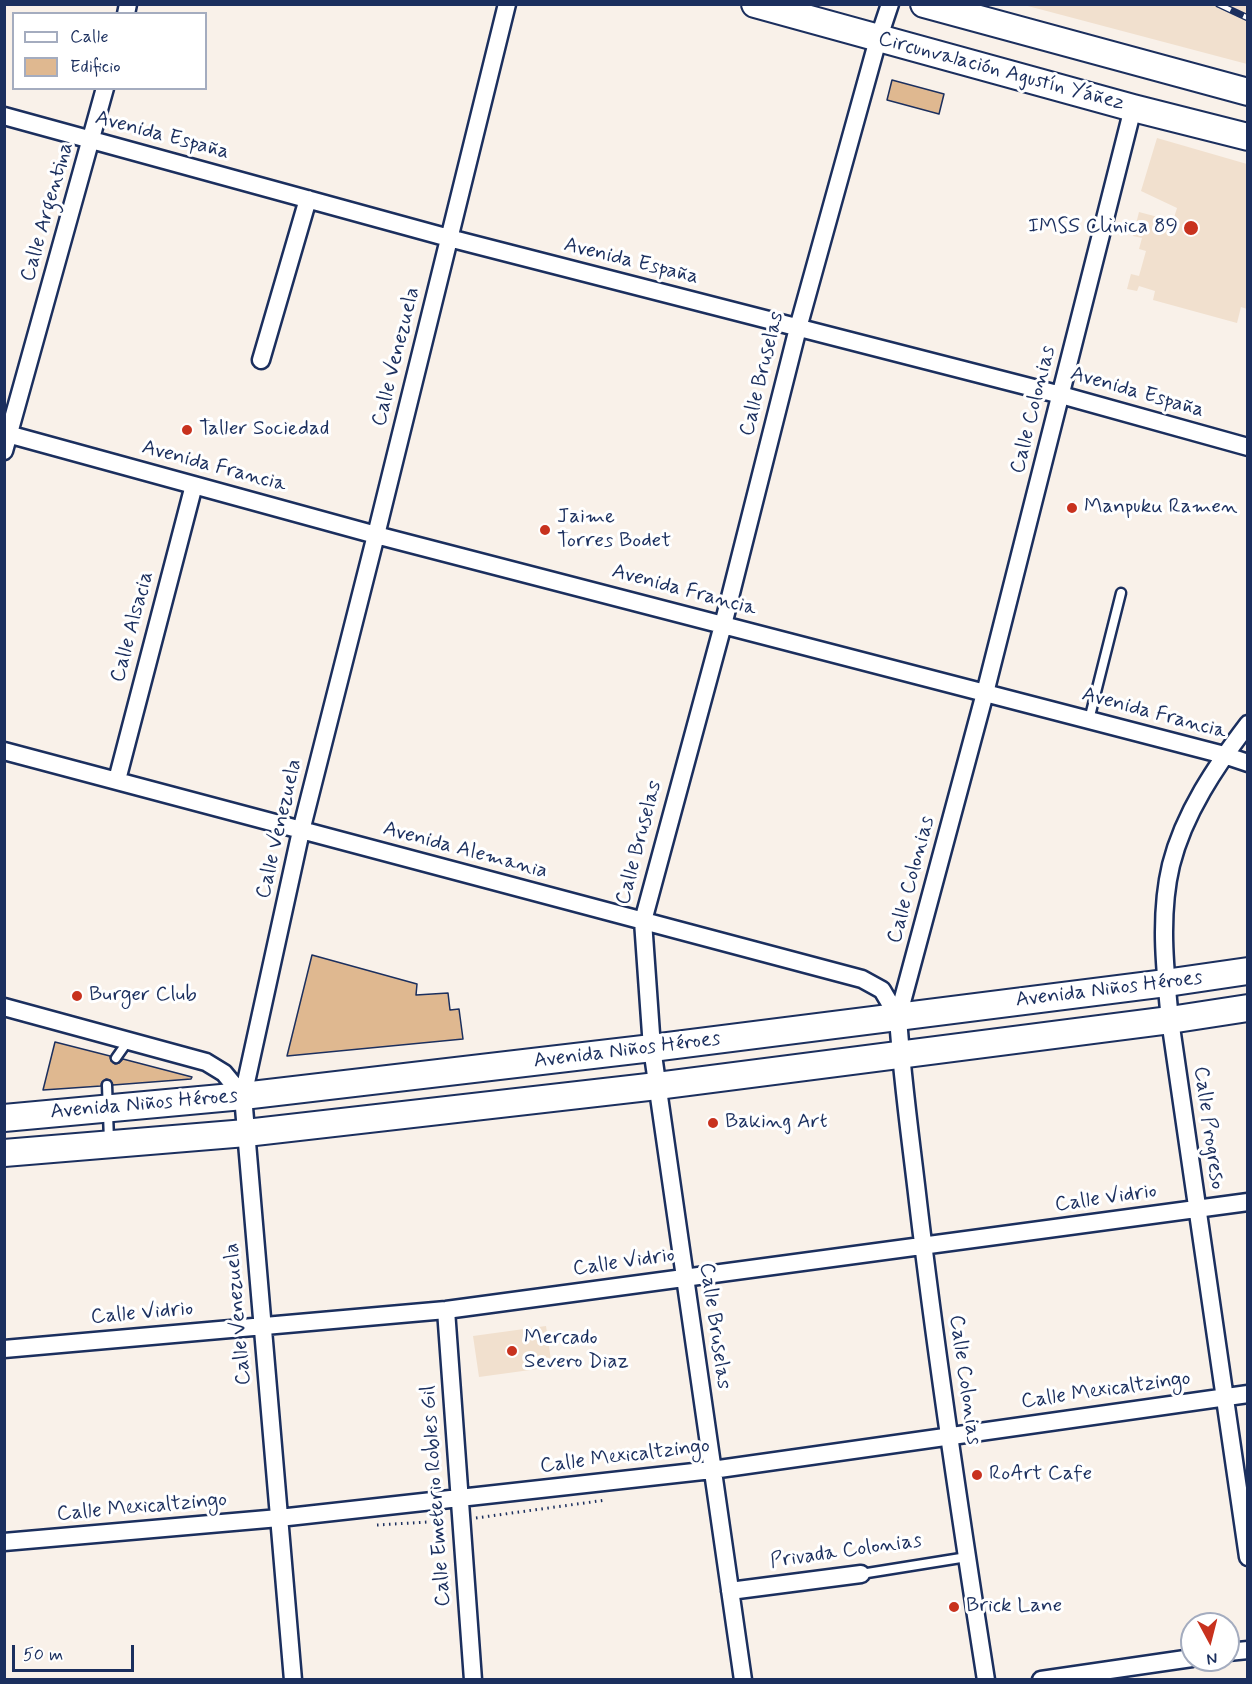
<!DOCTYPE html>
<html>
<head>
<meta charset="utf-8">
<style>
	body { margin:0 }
	#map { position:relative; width:1252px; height:1684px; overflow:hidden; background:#f9f1e9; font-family:Mynerve,sans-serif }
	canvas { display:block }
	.frame { position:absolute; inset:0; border:6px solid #1b2f5e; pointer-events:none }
	.legend { position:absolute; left:12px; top:12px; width:195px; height:78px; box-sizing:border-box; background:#fff; border:2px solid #a4acbf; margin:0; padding:8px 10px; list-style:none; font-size:18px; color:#1b2f5e }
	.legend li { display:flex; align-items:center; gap:12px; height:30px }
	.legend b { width:30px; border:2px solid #a4acbf }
	.north { position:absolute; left:1180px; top:1612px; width:60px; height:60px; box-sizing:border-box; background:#fff; border:2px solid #a4acbf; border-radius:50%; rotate:173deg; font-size:16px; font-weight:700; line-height:24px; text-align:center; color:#1b2f5e }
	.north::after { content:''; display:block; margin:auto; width:21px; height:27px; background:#c8321e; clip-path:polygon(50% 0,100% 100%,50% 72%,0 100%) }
	.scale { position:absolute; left:12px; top:1645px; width:122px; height:27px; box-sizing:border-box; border:3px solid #1b2f5e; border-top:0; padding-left:8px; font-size:18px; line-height:21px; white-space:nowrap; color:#1b2f5e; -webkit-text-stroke:4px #fff; paint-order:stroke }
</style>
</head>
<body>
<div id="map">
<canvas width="1252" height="1684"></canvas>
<div class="frame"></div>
<ul class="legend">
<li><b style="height:8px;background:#fff"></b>Calle</li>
<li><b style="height:16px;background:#dfb890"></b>Edificio</li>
</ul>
<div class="north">N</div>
<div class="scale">50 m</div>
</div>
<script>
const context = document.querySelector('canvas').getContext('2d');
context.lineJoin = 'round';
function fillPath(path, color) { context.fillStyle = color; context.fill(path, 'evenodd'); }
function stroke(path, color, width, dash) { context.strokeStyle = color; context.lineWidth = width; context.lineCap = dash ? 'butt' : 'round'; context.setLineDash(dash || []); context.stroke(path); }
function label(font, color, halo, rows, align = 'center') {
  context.font = font + ' Mynerve,sans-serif'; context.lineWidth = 6; context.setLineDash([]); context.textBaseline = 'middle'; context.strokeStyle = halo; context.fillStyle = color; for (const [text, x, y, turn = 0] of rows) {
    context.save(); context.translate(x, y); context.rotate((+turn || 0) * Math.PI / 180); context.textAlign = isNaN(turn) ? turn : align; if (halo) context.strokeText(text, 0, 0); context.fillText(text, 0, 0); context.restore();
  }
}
const built = new Path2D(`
	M 1024,5 L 1247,5 L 1247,64 Z
	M 1157,138 L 1247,164 L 1247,309 L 1241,307 L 1237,323 L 1153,300 L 1155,291 L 1139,286 L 1137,291 L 1127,289 L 1131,274 L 1139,276 L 1146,251 L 1139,249 L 1142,238 L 1133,236 L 1139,212 L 1173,221 L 1177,208 L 1141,191 Z
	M 546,1326 L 552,1367 L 479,1377 L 473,1336 Z`);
const building = new Path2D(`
	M 892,80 L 944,94 L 939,114 L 887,100 Z
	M 312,955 L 417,984 L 416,995 L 448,993 L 450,1010 L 459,1009 L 463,1039 L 287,1056 Z
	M 55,1042 L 110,1056 L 111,1061 L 115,1064 L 119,1063 L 123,1059 L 192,1077 L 191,1079 L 113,1085 L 110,1080 L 106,1079 L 102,1082 L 101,1086 L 43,1090 Z`);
const path = new Path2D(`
	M 476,1518 L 606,1500
	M 377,1525 L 445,1521`);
const lane = new Path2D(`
	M 1089,720 L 1121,593
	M 116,1058 L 128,1041
	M 107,1085 L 109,1141
	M 861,1574 L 967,1557`);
const street = new Path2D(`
	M 126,14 L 128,4
	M 4,116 L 449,238 L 1061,395 L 1248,447
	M 261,360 L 308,199
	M 4,433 L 376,535 L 1224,755 L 1248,763
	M 4,451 L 105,88
	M 1248,724 C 1216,766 1184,813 1171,865 C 1159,915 1165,970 1170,1020 L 1248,1557
	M 4,751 L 862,979 L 882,990 L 898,1017
	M 117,780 L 194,485
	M 4,1007 L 206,1062 L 224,1073 L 243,1096
	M 446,1310 L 473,1680
	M 4,1349 L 446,1310 L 1248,1202
	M 4,1542 L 279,1518 L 712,1470 L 1248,1394
	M 730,1591 L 861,1574
	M 1228,1652 L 1248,1650
	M 293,1680 L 243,1096 L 301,831 L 376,535 L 507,4
	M 743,1680 L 652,1048 L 643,921 L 723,625 L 798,328 L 877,43 L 890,4
	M 986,1680 C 961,1521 937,1362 918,1202 C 911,1141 902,1079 898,1017 L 985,693 L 1133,108
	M 1041,1680 L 1192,1658`);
const primary = new Path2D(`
	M 755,4 L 1133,108 L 1248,137
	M 924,4 L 1248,92
	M 4,1118 L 243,1096 L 652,1048 L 1166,983 L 1248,971
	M 4,1153 L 246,1133 L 657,1086 L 1170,1020 L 1248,1008`);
const rail = new Path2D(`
	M 1218,4 L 1248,18`);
const markers = [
	[1191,228,8,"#c8321e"],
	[187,430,6,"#c8321e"],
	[1072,508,6,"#c8321e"],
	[545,530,6,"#c8321e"],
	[77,996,6,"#c8321e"],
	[713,1123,6,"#c8321e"],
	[512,1351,6,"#c8321e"],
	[977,1475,6,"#c8321e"],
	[954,1607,6,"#c8321e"]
];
const streetNames = [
	["Circunvalación Agustín Yáñez",1001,72,15],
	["Avenida España",162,136,15],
	["Calle Argentina",48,212,-74],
	["Avenida España",631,262,14],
	["Calle Venezuela",397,357,-76],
	["Calle Bruselas",763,374,-76],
	["Avenida España",1137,393,16],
	["Calle Colonias",1034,410,-76],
	["Avenida Francia",214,467,15],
	["Avenida Francia",684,591,15],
	["Calle Alsacia",133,627,-75],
	["Avenida Francia",1154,714,15],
	["Calle Venezuela",280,829,-77],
	["Calle Bruselas",640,843,-75],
	["Avenida Alemania",465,851,15],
	["Calle Colonias",912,880,-75],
	["Avenida Niños Héroes",1109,990,-7],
	["Avenida Niños Héroes",627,1051,-7],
	["Avenida Niños Héroes",144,1105,-5],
	["Calle Progreso",1208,1128,82],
	["Calle Vidrio",1106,1199,-8],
	["Calle Vidrio",624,1263,-8],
	["Calle Vidrio",142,1314,-5],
	["Calle Venezuela",239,1314,-95],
	["Calle Bruselas",714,1326,82],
	["Calle Colonias",964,1380,82],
	["Calle Mexicaltzingo",1106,1391,-8],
	["Calle Mexicaltzingo",625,1457,-7],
	["Calle Emeterio Robles Gil",437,1496,-94],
	["Calle Mexicaltzingo",142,1508,-5],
	["Privada Colonias",846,1552,-8]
];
const poiNames = [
	["IMSS Clinica 89",1178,228,"right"],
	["Taller Sociedad",199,430],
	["Manpuku Ramen",1084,508],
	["Jaime",557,518],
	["Torres Bodet",557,542],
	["Burger Club",89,996],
	["Baking Art",725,1123],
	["Mercado",524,1339],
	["Severo Diaz",524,1363],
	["RoArt Cafe",989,1475],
	["Brick Lane",966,1607]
];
fillPath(built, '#f1e0ce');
fillPath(building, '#dfb890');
stroke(building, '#1b2f5e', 1.5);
stroke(lane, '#1b2f5e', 13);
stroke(street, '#1b2f5e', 21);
stroke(primary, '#1b2f5e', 30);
stroke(path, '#1b2f5e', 3, [1.5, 4.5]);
stroke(lane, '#fff', 8);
stroke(street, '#fff', 16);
stroke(primary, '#fff', 26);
stroke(rail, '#1b2f5e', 7);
stroke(rail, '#fff', 4.5, [14]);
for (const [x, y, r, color] of markers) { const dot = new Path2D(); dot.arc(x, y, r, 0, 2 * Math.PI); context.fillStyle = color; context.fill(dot); stroke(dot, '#fff', 2); }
label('21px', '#1b2f5e', '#fff', streetNames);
label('21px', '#1b2f5e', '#fff', poiNames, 'left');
</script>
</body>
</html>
